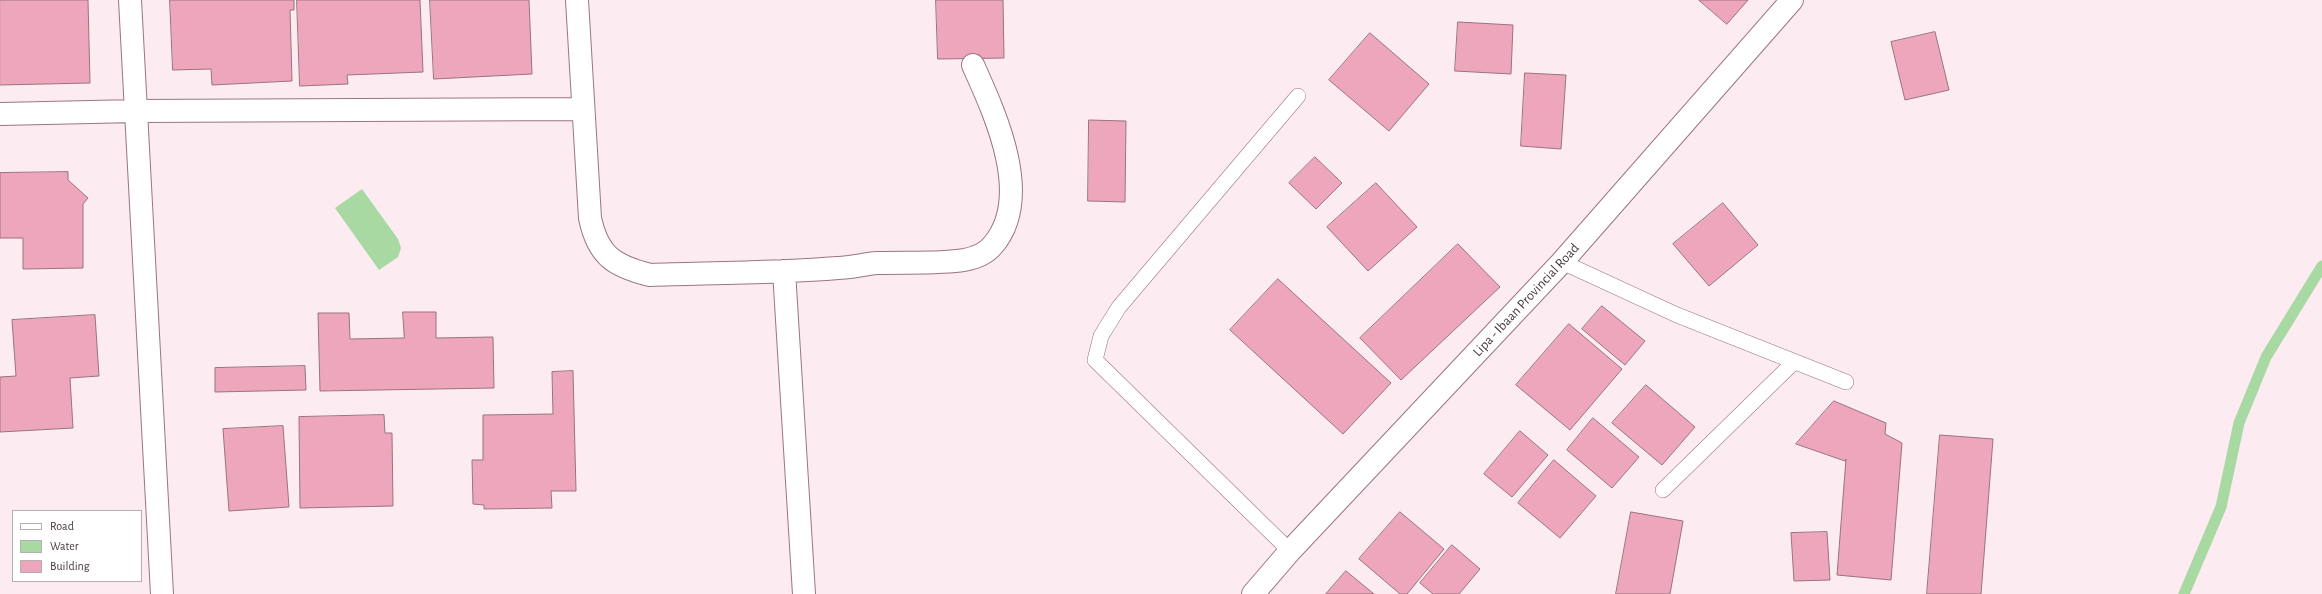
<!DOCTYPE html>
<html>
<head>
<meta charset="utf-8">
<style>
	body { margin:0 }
	#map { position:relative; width:2322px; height:594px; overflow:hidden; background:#fcebf0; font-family:"Alegreya Sans",sans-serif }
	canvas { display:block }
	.legend { position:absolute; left:12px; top:510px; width:130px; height:72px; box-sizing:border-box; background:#fff; border:1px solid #b6afb1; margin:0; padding:5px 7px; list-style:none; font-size:12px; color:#48373c }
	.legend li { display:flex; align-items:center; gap:8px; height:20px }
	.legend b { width:20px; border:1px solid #b6afb1 }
</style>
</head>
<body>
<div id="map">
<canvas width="2322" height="594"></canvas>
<ul class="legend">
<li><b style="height:5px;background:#fff"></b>Road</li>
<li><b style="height:11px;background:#a8d9a3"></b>Water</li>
<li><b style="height:11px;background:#eea6bc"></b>Building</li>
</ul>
</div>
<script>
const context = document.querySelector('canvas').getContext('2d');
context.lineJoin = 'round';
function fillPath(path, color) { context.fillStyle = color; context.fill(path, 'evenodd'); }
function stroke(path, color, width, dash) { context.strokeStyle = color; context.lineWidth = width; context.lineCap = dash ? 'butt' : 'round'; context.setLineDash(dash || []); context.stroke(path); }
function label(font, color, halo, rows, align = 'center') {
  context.font = font + ' "Alegreya Sans",sans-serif'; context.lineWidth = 3; context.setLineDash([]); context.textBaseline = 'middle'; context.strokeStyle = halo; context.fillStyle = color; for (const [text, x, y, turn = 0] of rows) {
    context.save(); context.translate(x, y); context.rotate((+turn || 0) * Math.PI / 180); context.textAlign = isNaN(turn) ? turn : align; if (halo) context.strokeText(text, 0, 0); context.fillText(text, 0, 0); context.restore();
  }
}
const water = new Path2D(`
	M 362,189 L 398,239 L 401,248 L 398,257 L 379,270 L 335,208 Z`);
const stream = new Path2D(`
	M 2184,594 L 2221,507 L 2239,423 L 2266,357 L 2322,266`);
const building = new Path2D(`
	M 0,0 L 88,0 L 90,83 L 0,85 Z
	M 170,0 L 294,0 L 294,10 L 290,10 L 292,81 L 212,85 L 211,69 L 173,70 Z
	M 297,0 L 420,0 L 423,72 L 347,75 L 348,84 L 300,86 Z
	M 430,0 L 529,0 L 532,74 L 434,79 Z
	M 936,0 L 1003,0 L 1004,58 L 938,59 Z
	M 1699,0 L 1748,0 L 1727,24 Z
	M 1458,22 L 1513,25 L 1511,74 L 1455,71 Z
	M 1935,32 L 1949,90 L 1905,100 L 1891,42 Z
	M 1370,33 L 1429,84 L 1389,131 L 1329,80 Z
	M 1525,73 L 1566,75 L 1561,149 L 1521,146 Z
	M 1089,120 L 1126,121 L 1125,202 L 1088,201 Z
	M 1315,157 L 1342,183 L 1316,209 L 1289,183 Z
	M 68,172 L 68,180 L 88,198 L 83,204 L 83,268 L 23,269 L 23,238 L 0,238 L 0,173 Z
	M 1376,183 L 1417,227 L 1368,271 L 1327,227 Z
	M 1723,203 L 1758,245 L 1709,286 L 1673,244 Z
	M 1458,244 L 1500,287 L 1401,380 L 1360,338 Z
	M 1278,279 L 1391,383 L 1343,434 L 1230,330 Z
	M 1602,306 L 1645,341 L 1625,365 L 1582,329 Z
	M 403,312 L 436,312 L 436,338 L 493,337 L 494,388 L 320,391 L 318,313 L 349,313 L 350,339 L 404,338 Z
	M 95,315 L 99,376 L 70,378 L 73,428 L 0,432 L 0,377 L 16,376 L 12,320 Z
	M 1569,324 L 1622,369 L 1570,430 L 1516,385 Z
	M 305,366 L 306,390 L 215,392 L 215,368 Z
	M 573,371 L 576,491 L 551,491 L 552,508 L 484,509 L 484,505 L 473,504 L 472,460 L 483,460 L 483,415 L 553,414 L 552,372 Z
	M 1646,385 L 1695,427 L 1662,465 L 1612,423 Z
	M 1834,401 L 1886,423 L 1885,434 L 1902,443 L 1891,580 L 1837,575 L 1846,459 L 1845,461 L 1796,444 Z
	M 384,415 L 385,433 L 392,433 L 393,506 L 300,508 L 299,417 Z
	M 1593,418 L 1639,457 L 1612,488 L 1567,450 Z
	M 283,426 L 289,507 L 229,511 L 223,429 Z
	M 1520,431 L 1548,455 L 1512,497 L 1484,474 Z
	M 1940,435 L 1993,439 L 1981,594 L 1927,594 Z
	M 1554,460 L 1596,496 L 1560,538 L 1518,503 Z
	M 1400,512 L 1444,549 L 1407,594 L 1400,594 L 1359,559 Z
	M 1631,512 L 1683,521 L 1670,594 L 1616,594 Z
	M 1827,532 L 1830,580 L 1794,581 L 1791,533 Z
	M 1452,545 L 1480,569 L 1459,594 L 1433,594 L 1420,583 Z
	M 1346,571 L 1374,594 L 1326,594 Z`);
const lane = new Path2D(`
	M 1562,262 L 1677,315 L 1846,382
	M 1663,490 L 1794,362
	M 1290,551 L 1095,360 L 1101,336 L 1119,307 L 1298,96`);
const street = new Path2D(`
	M 130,0 L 162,594
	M 577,0 L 590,218 C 598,256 614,266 650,275 C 713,273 775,273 838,268 C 851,268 864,264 877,263 C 903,262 940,264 964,260 C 975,258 986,254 993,245 C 1034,197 995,114 973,65
	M 0,114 L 136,111 L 582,109
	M 784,271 L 804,594`);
const secondary = new Path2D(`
	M 1253,594 L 1290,551 L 1562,262 L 1792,0`);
const streetNames = [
	["Lipa - Ibaan Provincial Road",1526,300,-47]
];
fillPath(water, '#a8d9a3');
stroke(stream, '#a8d9a3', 11);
fillPath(building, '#eea6bc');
stroke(building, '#99737e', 1);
stroke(lane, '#9b7580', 16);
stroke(street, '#9b7580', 24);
stroke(secondary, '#9b7580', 24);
stroke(lane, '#fff', 15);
stroke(street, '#fff', 22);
stroke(secondary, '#fff', 22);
label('14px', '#48373c', '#fff', streetNames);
</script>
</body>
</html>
